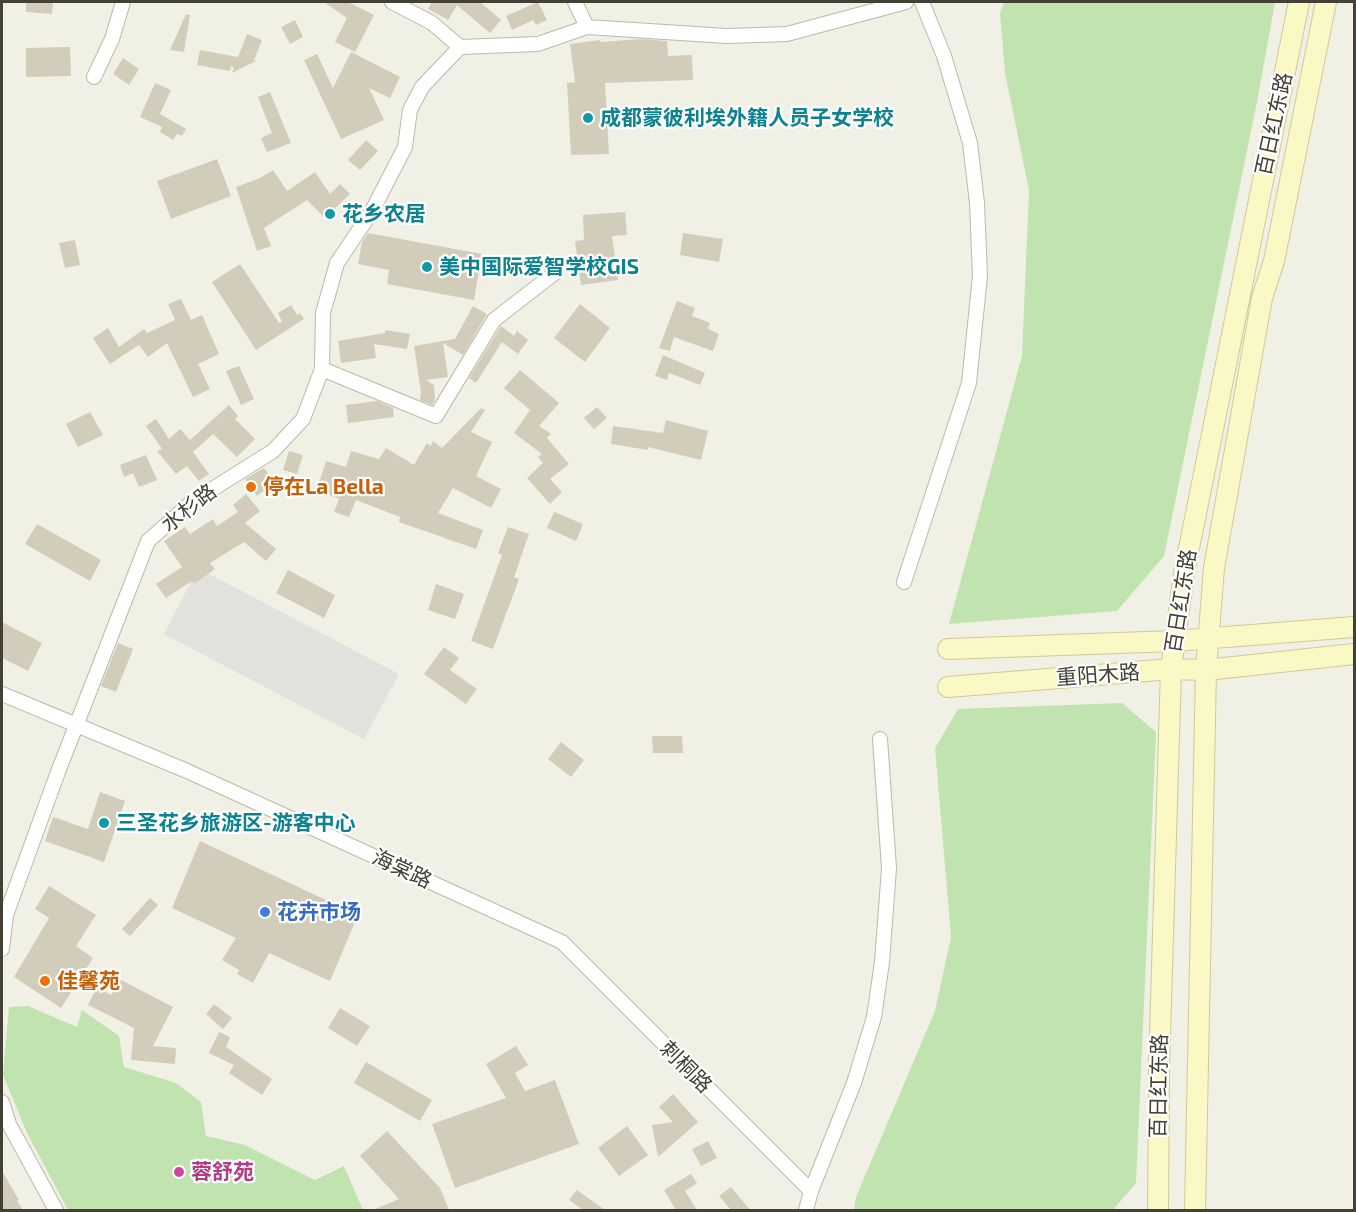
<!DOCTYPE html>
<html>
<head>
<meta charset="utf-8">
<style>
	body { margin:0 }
	#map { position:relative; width:1356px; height:1212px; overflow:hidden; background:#f1f0e5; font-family:"Exo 2",sans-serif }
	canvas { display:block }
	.frame { position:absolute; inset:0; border:3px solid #434035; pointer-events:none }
</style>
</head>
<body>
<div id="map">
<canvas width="1356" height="1212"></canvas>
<div class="frame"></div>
</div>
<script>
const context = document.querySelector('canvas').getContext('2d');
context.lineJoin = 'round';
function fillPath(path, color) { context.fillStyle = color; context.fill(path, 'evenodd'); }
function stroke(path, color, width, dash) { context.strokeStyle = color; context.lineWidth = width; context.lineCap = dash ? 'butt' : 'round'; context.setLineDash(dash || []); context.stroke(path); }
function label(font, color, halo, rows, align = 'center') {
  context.font = font + ' "Exo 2","Noto Sans SC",sans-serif'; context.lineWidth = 4.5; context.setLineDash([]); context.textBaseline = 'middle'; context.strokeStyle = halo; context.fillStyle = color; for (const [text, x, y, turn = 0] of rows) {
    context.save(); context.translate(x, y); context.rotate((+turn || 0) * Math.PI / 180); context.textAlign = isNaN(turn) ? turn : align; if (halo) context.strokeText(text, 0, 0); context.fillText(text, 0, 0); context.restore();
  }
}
const green = new Path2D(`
	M 1004,2 L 1275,2 L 1258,97 L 1164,556 L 1117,611 L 949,624 L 1022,356 L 1029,190 L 1005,73 L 1000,13 Z
	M 1122,703 L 1156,732 L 1136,1183 L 1113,1210 L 854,1210 L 856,1197 L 935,1011 L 951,937 L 935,748 L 958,709 Z
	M 28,1006 L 77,1027 L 82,1010 L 119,1036 L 124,1067 L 176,1083 L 201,1102 L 206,1136 L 245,1145 L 315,1180 L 344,1166 L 363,1210 L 68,1210 L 27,1133 L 3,1075 L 9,1007 Z`);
const parking = new Path2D(`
	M 198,568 L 399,674 L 364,739 L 164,634 Z`);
const building = new Path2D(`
	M 26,2 L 53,2 L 52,14 L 26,12 Z
	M 324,2 L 348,2 L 374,15 L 355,52 L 335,42 L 347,18 Z
	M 432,2 L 480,2 L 501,20 L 490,33 L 457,5 L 448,20 L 428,9 Z
	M 538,2 L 547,20 L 536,25 L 533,20 L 512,30 L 506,16 Z
	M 186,14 L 190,15 L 184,52 L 170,50 Z
	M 295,20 L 303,37 L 290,44 L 281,27 Z
	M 247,34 L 262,40 L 254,60 L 256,61 L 232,73 L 234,68 L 231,66 L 230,71 L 197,65 L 200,50 L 238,57 Z
	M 641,39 L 667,41 L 668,56 L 692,55 L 693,80 L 605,83 L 609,154 L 571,155 L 567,83 L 575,82 L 570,44 L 600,40 L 600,42 Z
	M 70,47 L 71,76 L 26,77 L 26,48 Z
	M 351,52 L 400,77 L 390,98 L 369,88 L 384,120 L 341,139 L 304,60 L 317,54 L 333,88 Z
	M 123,58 L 139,69 L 129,85 L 113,74 Z
	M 155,83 L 171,90 L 160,114 L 186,129 L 182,136 L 177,134 L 173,140 L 160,132 L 162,127 L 140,117 Z
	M 270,92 L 291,143 L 267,152 L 261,138 L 272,133 L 258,97 Z
	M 366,140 L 378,151 L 360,170 L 348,160 Z
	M 217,159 L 231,196 L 171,219 L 157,181 Z
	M 273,170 L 287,191 L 315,172 L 330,194 L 340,184 L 350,194 L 325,218 L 307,200 L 264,228 L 271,246 L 257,251 L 236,187 L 260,178 Z
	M 625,212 L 627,235 L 612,236 L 618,280 L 581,285 L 575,241 L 584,240 L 583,215 Z
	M 368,233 L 482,254 L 474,300 L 387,284 L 389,270 L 358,264 L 362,242 Z
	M 683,233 L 723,239 L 719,262 L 680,255 Z
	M 75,240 L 80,265 L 65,268 L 59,243 Z
	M 240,264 L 279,323 L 282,322 L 278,313 L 291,305 L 297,315 L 300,313 L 304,319 L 256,350 L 212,282 Z
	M 181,299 L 191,320 L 202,315 L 219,354 L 198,364 L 210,389 L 193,397 L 167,343 L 148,357 L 139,345 L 110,364 L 93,338 L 108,328 L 119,347 L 144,329 L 147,333 L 175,320 L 168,304 Z
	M 677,301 L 695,308 L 692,316 L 710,323 L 708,329 L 719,334 L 713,351 L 674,337 L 670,351 L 659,348 Z
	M 580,304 L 610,328 L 585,362 L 554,338 Z
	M 473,306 L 487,314 L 463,355 L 443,343 L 448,377 L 426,380 L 434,385 L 435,400 L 432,405 L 420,400 L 421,392 L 414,346 L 455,339 Z
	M 501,326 L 514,336 L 517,331 L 528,340 L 518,354 L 502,342 L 476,383 L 469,378 Z
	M 385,330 L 410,334 L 407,349 L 374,344 L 376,358 L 341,363 L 338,341 L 385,333 Z
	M 663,355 L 705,373 L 700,385 L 669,373 L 667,380 L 655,376 Z
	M 239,366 L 254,399 L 241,405 L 226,371 Z
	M 520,370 L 559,403 L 539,426 L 551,434 L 547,438 L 569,464 L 550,479 L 562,492 L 550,504 L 527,478 L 543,463 L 538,457 L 542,454 L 514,433 L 530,410 L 504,388 Z
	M 377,401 L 393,408 L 394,417 L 348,423 L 346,405 Z
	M 229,405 L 238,416 L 235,419 L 255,439 L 237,457 L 213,434 L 193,452 L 209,474 L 199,481 L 187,466 L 176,474 L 157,451 L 162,449 L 146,426 L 156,419 L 169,439 L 180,429 L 190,440 Z
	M 597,407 L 607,418 L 594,429 L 584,418 Z
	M 481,408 L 485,410 L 471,432 L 492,442 L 476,476 L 501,489 L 491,508 L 453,488 L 438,513 L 483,530 L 476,549 L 399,522 L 400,517 L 356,500 L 349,517 L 334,512 L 339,499 L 317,490 L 326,461 L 346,467 L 351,451 L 379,459 L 386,448 L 414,465 L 427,443 L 431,446 L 433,441 L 442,448 Z
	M 90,412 L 103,435 L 78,447 L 66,424 Z
	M 666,420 L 708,431 L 701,460 L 648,447 L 648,450 L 611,444 L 613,426 L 663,433 Z
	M 289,451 L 303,455 L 297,474 L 283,470 Z
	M 146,455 L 157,480 L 139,487 L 133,473 L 124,477 L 120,465 Z
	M 264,468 L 275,482 L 257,496 L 245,479 Z
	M 246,494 L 260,511 L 245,523 L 276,549 L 266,561 L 244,542 L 210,563 L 215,569 L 194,584 L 192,581 L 166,598 L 156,584 L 182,567 L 164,541 L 185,527 L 190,534 L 213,519 L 217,526 L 238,512 L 233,505 Z
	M 554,512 L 583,524 L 576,541 L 547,528 Z
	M 37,524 L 101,560 L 90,581 L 25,544 Z
	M 508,527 L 529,534 L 514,577 L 519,579 L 493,649 L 471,641 L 502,555 L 498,553 Z
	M 288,570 L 335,595 L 324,618 L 276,593 Z
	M 436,584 L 464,594 L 455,619 L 428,610 Z
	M 2,622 L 42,643 L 28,671 L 2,658 Z
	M 118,643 L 133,649 L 116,692 L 101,686 Z
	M 444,647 L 459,658 L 450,670 L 477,689 L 466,704 L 424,674 Z
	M 652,736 L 682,736 L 683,753 L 653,753 Z
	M 561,742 L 584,760 L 571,777 L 548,759 Z
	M 100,792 L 125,801 L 104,862 L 45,841 L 53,817 L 88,829 Z
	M 200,841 L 358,915 L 330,981 L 269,953 L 253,983 L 237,974 L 239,970 L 222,960 L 236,938 L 172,908 Z
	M 49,886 L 96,915 L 76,946 L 93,958 L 61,1008 L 14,977 L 49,918 L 35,909 Z
	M 150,898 L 158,905 L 130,936 L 122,929 Z
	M 119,979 L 173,1007 L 153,1046 L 176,1048 L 175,1064 L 131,1060 L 134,1028 L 88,1005 L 97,987 L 111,995 Z
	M 214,1004 L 232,1018 L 223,1029 L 206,1014 Z
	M 340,1008 L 370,1026 L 357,1046 L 328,1028 Z
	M 219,1032 L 230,1037 L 226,1047 L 272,1079 L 262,1095 L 229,1073 L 234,1065 L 209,1053 Z
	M 516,1046 L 528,1065 L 515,1073 L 525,1091 L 555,1080 L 579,1144 L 455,1188 L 432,1124 L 506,1098 L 486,1064 Z
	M 366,1062 L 432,1100 L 420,1121 L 354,1083 Z
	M 673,1094 L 698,1122 L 658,1157 L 652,1125 L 673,1122 L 659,1107 Z
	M 627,1126 L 648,1155 L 619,1176 L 598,1148 Z
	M 387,1131 L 440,1188 L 449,1210 L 373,1210 L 399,1199 L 360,1156 Z
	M 708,1141 L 717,1158 L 701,1166 L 692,1149 Z
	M 2,1171 L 19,1200 L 17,1201 L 23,1210 L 2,1210 Z
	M 691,1174 L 697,1183 L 685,1191 L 697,1210 L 676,1210 L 664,1190 Z
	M 731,1187 L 750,1210 L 731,1210 L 719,1196 Z
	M 577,1190 L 605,1210 L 583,1210 L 569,1200 Z`);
const street = new Path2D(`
	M 392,2 L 432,23 L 460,47
	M 575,2 L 587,27
	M 460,47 L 538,44 L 587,27 L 727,36 L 787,34 L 906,2
	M 94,77 L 112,39 L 123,2
	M 322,369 L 436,416 L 494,320 L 556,272
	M 904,582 L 969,383 L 980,276 L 977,203 L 970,143 L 944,56 L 922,2
	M 2,694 L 187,771 L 562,942 L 811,1191
	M 2,949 L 6,915 L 58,772 L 148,541 L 192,502 L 273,451 L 303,419 L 322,369 L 323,313 L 337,263 L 372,211 L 405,147 L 410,110 L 422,87 L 460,47
	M 2,1102 L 9,1124 L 56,1210
	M 806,1210 L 811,1191 L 854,1083 L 874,1017 L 882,962 L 889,868 L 880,739`);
const secondary = new Path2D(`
	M 948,649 L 1175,641 L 1354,627
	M 948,687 L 1171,669 L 1206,670 L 1354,654
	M 1158,1210 L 1159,1067 L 1171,669 L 1184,573 L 1299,2
	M 1195,1210 L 1206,670 L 1214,568 L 1262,298 L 1274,261 L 1326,2`);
const markers = [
	[588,118,6,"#0f9aa8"],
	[330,214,6,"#0f9aa8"],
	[427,267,6,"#0f9aa8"],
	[251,487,6,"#e8710a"],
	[104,823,6,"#0f9aa8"],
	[265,912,6,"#3f7fe0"],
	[45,981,6,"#e8710a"],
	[179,1172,6,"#d1479c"]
];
const cultureNames = [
	["成都蒙彼利埃外籍人员子女学校",600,118],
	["花乡农居",342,214],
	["美中国际爱智学校GIS",439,267],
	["三圣花乡旅游区-游客中心",116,823]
];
const streetNames = [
	["百日红东路",1274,124,-78],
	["水杉路",189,508,-38],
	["百日红东路",1181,601,-81],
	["重阳木路",1098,675,-4],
	["海棠路",402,869,25],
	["刺桐路",686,1067,45],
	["百日红东路",1159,1086,-89]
];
const foodNames = [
	["停在La Bella",263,487],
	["佳馨苑",57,981]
];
const shopNames = [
	["花卉市场",277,912]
];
const hotelNames = [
	["蓉舒苑",191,1172]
];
fillPath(green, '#c1e3b0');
fillPath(parking, '#e2e1dd');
fillPath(building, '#d2cdbb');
stroke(street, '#bbb9a8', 16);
stroke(secondary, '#cecb97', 22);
stroke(street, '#fff', 14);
stroke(secondary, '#faf8c5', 20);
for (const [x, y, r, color] of markers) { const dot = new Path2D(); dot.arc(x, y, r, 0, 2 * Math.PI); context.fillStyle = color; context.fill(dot); stroke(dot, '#fff', 2); }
label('bold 21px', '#0d838f', '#fff', cultureNames, 'left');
label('21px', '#434035', '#fff', streetNames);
label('bold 21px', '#c56008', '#fff', foodNames, 'left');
label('bold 21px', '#366cbe', '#fff', shopNames, 'left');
label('bold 21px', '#b23c85', '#fff', hotelNames, 'left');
</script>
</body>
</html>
